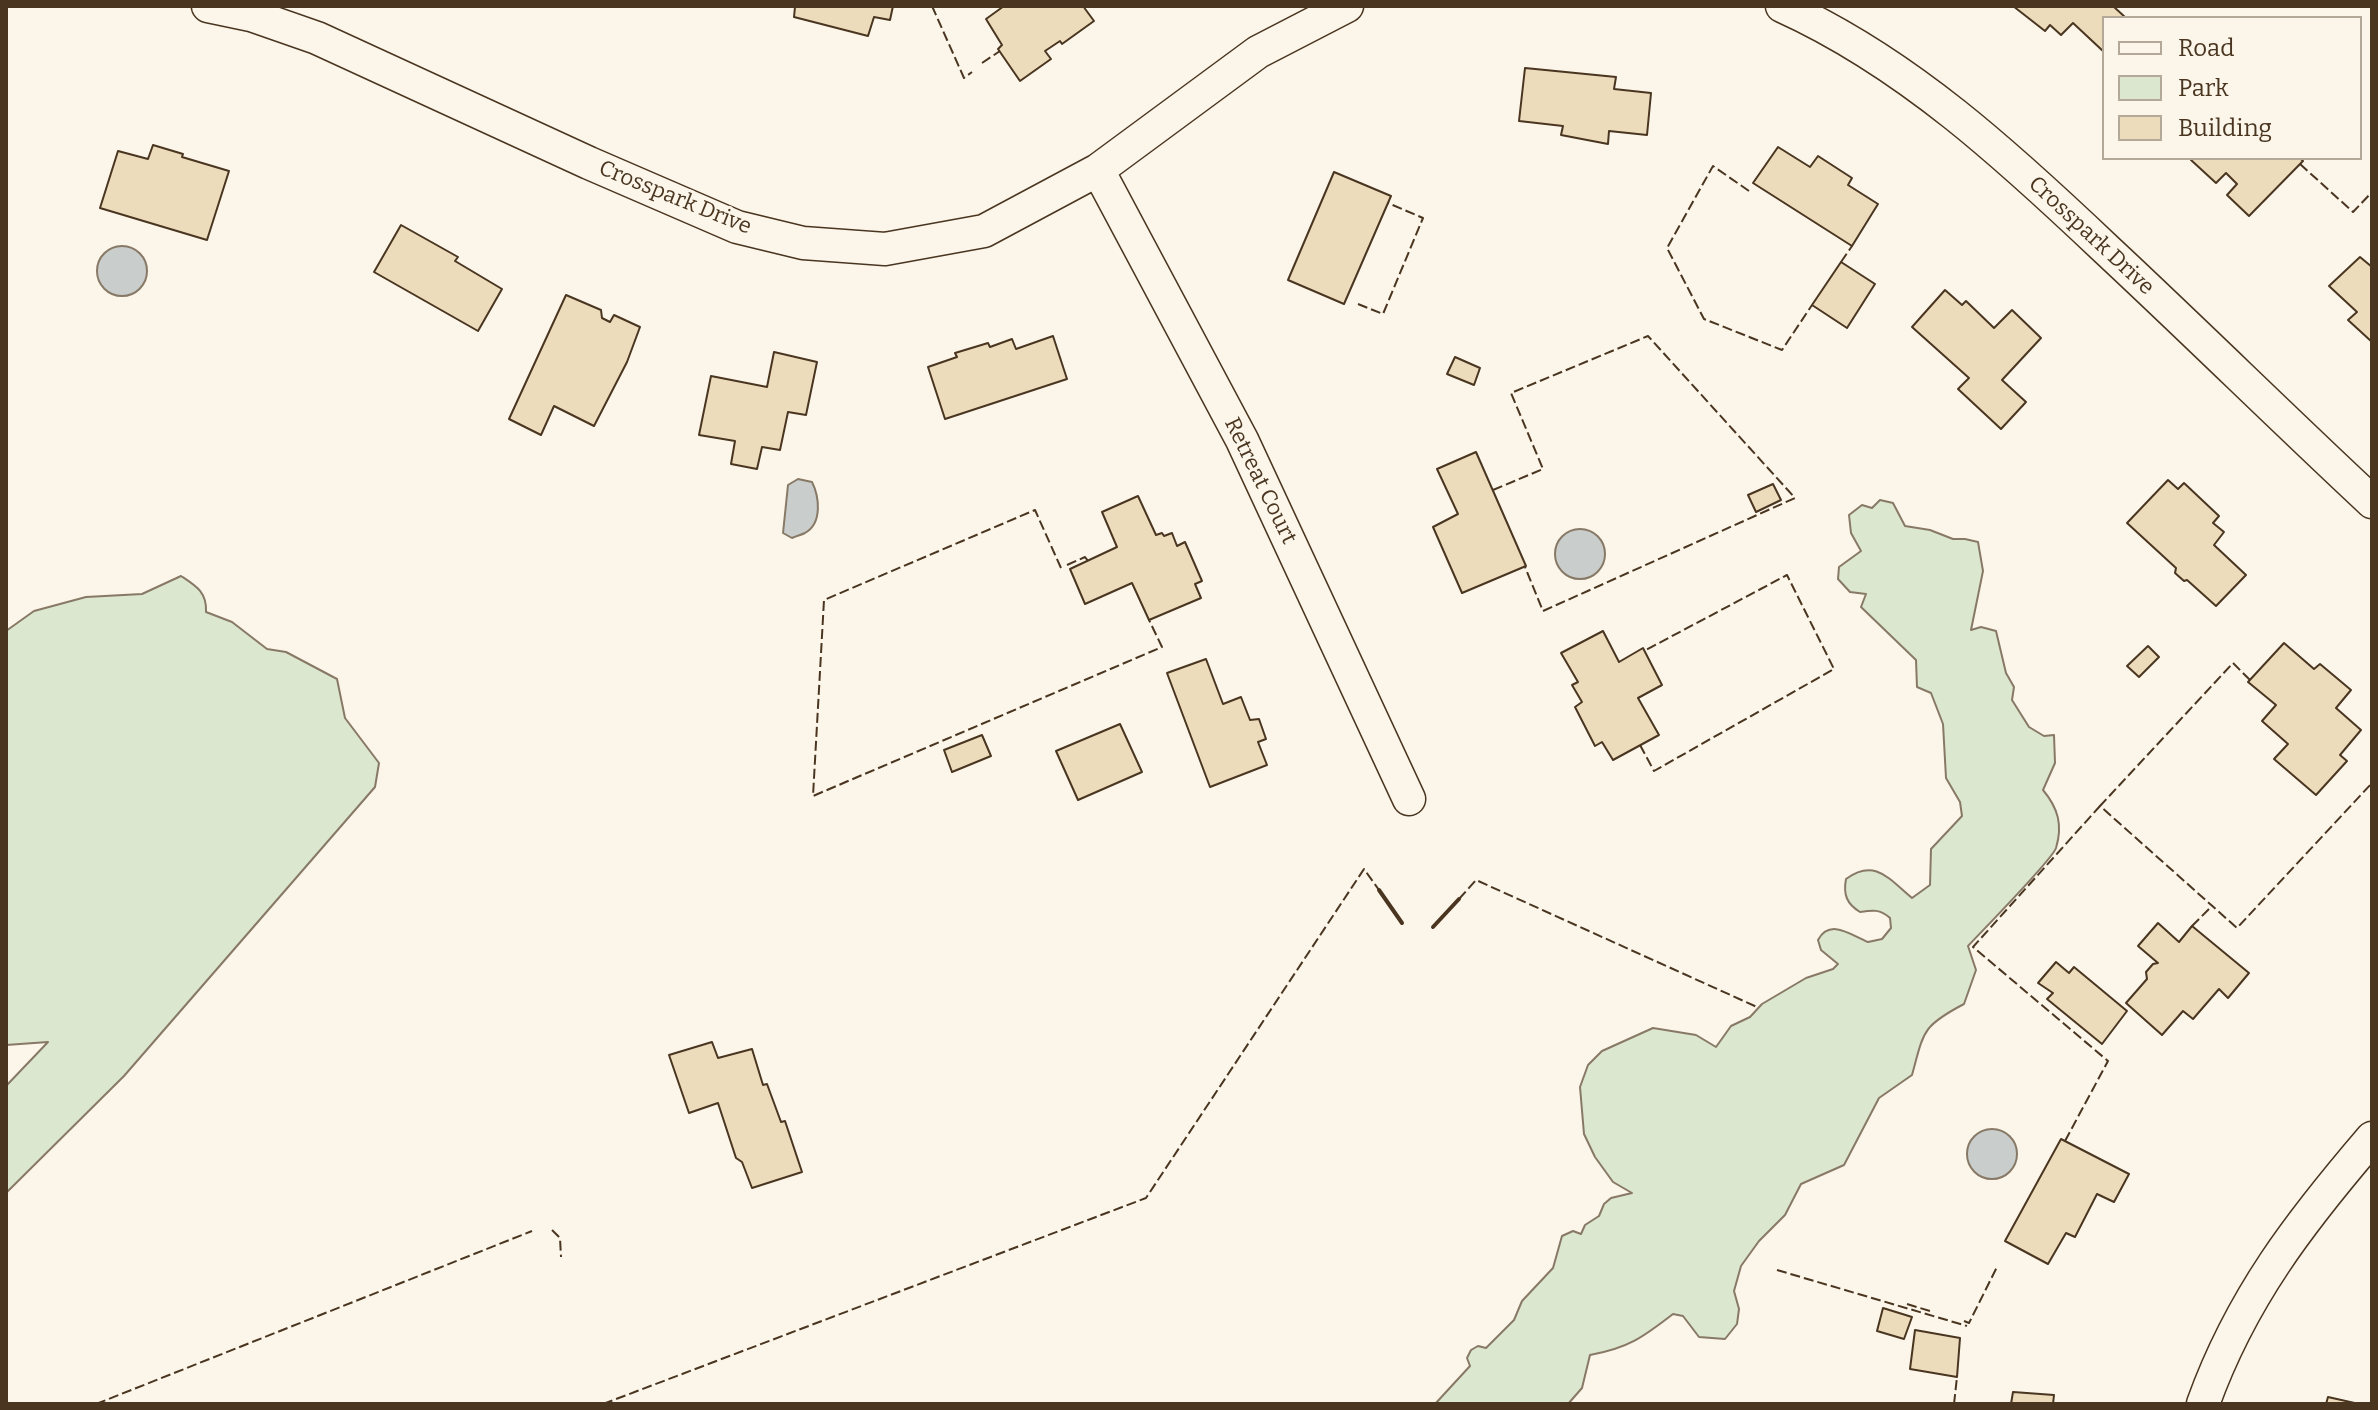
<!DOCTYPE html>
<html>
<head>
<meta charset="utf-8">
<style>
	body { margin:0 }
	#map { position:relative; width:2378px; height:1410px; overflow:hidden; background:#fbf6e9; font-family:Bitter,serif }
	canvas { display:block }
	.frame { position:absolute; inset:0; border:8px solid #4a3520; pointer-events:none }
	.legend { position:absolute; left:2102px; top:16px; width:260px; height:144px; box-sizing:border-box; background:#fbf6e9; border:2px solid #b4a999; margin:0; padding:10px 14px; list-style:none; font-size:24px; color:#4a3520 }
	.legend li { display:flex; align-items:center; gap:16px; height:40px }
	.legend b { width:40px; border:2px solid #b4a999 }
</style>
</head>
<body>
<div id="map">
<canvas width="2378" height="1410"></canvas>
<div class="frame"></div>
<ul class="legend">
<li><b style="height:10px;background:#fbf6e9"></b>Road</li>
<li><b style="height:22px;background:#dce7d0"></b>Park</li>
<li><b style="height:22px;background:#ecdcbc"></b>Building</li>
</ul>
</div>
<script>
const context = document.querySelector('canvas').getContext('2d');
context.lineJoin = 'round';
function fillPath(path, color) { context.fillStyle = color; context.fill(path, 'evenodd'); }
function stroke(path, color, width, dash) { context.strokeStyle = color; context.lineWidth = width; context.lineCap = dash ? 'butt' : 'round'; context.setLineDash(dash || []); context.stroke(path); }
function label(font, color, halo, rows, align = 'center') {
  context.font = font + ' Bitter,serif'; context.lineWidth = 6; context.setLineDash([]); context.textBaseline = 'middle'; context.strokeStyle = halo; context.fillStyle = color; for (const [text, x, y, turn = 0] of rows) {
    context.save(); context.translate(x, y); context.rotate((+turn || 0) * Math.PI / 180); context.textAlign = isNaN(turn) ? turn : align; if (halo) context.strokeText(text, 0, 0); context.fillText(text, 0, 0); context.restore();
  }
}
const green = new Path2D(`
	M 1880,500 L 1893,503 L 1905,526 L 1930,530 L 1953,539 L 1965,539 L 1978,542 L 1983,571 L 1971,630 L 1981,627 L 1996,631 L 2006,673 L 2014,687 L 2012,700 L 2029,727 L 2044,736 L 2054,735 L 2055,763 L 2043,790 C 2058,808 2063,825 2056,848 C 2052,860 1982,931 1968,946 L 1976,970 L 1964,1004 C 1922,1026 1924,1031 1912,1075 L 1879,1098 L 1844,1165 L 1801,1184 L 1785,1215 L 1759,1241 L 1741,1266 L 1734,1291 L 1739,1309 L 1737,1324 L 1725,1339 L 1699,1337 L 1683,1316 L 1673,1314 C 1642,1338 1628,1348 1590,1355 L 1582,1388 L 1568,1404 L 1435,1404 L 1470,1366 L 1467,1358 L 1471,1350 L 1478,1346 L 1486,1348 L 1514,1320 L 1522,1301 L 1553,1268 L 1562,1236 L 1573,1231 L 1581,1234 L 1585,1225 L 1599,1216 L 1604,1204 L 1611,1198 L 1632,1193 L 1613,1182 L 1595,1157 L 1584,1134 L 1580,1087 L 1588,1065 L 1602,1051 L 1653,1028 L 1696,1035 L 1716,1047 L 1731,1026 L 1750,1017 L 1762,1004 L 1806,978 L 1833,969 L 1838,964 L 1821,950 L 1818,940 C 1830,918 1851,935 1868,942 L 1882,939 L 1891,928 L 1890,918 C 1880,909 1873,910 1860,912 C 1847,904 1843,895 1846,879 C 1875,858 1889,879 1912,898 L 1930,885 L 1931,849 L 1962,816 L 1960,802 L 1946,778 L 1943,724 L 1931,693 L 1917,687 L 1916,660 L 1861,607 L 1866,594 L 1850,592 L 1838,579 L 1839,567 L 1861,551 L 1851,533 L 1849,515 L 1862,505 L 1872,508 Z
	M 181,576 C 196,586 207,592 206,612 L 232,622 L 267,649 L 286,652 L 337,679 L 345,718 L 379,763 L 375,787 L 124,1076 L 6,1193 L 6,1086 L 48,1042 L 6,1045 L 6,631 L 34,611 L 86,597 L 142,594 Z`);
const water = new Path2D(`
	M97 271a25 25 0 1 1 50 0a25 25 0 1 1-50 0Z
	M 798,479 L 812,482 C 819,496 823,523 805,533 C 801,535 796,536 792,538 L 783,533 L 788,485 Z
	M1555 554a25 25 0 1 1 50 0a25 25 0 1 1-50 0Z
	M1967 1154a25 25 0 1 1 50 0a25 25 0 1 1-50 0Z`);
const building = new Path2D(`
	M 790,6 L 893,6 L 890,20 L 874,17 L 868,36 L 794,17 L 795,7 Z
	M 1004,6 L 1083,6 L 1094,21 L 1062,44 L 1060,41 L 1045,51 L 1051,59 L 1020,81 L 998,49 L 1002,45 L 986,19 Z
	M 2013,6 L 2113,6 L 2126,18 L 2104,18 L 2104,52 L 2073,23 L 2061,35 L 2050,25 L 2045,31 Z
	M 1525,68 L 1616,77 L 1614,89 L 1651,93 L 1647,135 L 1609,131 L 1608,144 L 1561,135 L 1563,126 L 1519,121 Z
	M 153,145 L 183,154 L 182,157 L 229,171 L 207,240 L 100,208 L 118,151 L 148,159 Z
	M 1778,147 L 1810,167 L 1818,156 L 1852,178 L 1848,185 L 1878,204 L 1852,246 L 1753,183 Z
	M 2193,158 L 2300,158 L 2303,161 L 2249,216 L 2227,195 L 2237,184 L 2226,173 L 2216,183 L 2191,160 Z
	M 1334,172 L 1391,196 L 1344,304 L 1288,280 Z
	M 401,225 L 458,257 L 455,261 L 502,289 L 478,331 L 374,272 Z
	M 2360,257 L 2372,267 L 2372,342 L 2348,320 L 2357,312 L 2329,286 Z
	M 1841,262 L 1875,284 L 1847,328 L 1812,305 Z
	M 1945,290 L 1962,305 L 1966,301 L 1994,328 L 2012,310 L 2041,338 L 2002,380 L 2026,402 L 2001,429 L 1958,389 L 1969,378 L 1912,327 Z
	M 566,295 L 601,310 L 602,318 L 610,322 L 614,315 L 640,327 L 627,362 L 594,426 L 554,406 L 541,435 L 509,419 Z
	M 1053,336 L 1067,379 L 945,419 L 928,367 L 957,357 L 955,353 L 988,343 L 990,347 L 1012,339 L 1016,349 Z
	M 774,352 L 817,362 L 806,415 L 788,412 L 780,450 L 762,447 L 757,469 L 731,464 L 735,441 L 699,435 L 711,376 L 767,387 Z
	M 1455,357 L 1480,368 L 1474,385 L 1447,374 Z
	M 1476,452 L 1526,566 L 1462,593 L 1433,527 L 1458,514 L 1437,469 Z
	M 2168,480 L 2178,489 L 2184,483 L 2219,516 L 2213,523 L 2224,532 L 2214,545 L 2246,575 L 2216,606 L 2187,580 L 2184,581 L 2175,573 L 2176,568 L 2127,523 Z
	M 1773,484 L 1781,500 L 1756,512 L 1748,495 Z
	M 1138,496 L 1156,535 L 1162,533 L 1164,536 L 1172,533 L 1177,546 L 1185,542 L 1202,581 L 1195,584 L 1201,598 L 1149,620 L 1132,583 L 1085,604 L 1070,569 L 1117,547 L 1102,512 Z
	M 1603,631 L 1619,662 L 1643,648 L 1662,685 L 1638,698 L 1659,735 L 1613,760 L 1602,742 L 1595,746 L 1575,707 L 1582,702 L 1572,685 L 1578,682 L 1561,653 Z
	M 2284,643 L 2314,669 L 2320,664 L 2351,690 L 2336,708 L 2361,730 L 2340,755 L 2347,761 L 2316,795 L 2274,759 L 2288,744 L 2262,721 L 2276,705 L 2248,682 Z
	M 2148,646 L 2159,657 L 2139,677 L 2127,666 Z
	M 1206,659 L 1223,704 L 1241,697 L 1250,720 L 1259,719 L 1266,739 L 1258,742 L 1267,765 L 1210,787 L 1167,673 Z
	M 1120,724 L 1142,772 L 1078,800 L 1056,751 Z
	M 982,735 L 991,756 L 952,772 L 944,750 Z
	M 2158,923 L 2179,942 L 2192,926 L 2249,973 L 2228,998 L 2219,989 L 2193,1019 L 2183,1011 L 2162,1035 L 2126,1003 L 2147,979 L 2146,972 L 2153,964 L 2158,963 L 2138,946 Z
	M 2056,962 L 2069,973 L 2074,967 L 2127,1011 L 2102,1044 L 2047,999 L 2053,993 L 2038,983 Z
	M 712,1042 L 718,1058 L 752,1049 L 763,1085 L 767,1084 L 781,1122 L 785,1121 L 802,1172 L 752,1188 L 742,1162 L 736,1158 L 718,1103 L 689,1113 L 669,1055 Z
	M 2061,1139 L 2129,1174 L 2114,1202 L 2097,1194 L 2075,1237 L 2066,1233 L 2048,1264 L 2005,1241 Z
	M 1883,1308 L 1912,1317 L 1904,1339 L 1877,1331 Z
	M 1915,1330 L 1960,1338 L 1957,1377 L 1910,1369 Z
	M 2013,1392 L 2054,1395 L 2053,1404 L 2011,1404 Z
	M 2328,1397 L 2359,1404 L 2326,1404 Z`);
const minor = new Path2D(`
	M 208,6 L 251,15 L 317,38 L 589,163 L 737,227 L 803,243 L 885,249 L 984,231 L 1098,170 L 1258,52 L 1347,6
	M 1782,6 C 1906,62 2009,157 2107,250 C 2196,333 2283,419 2372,502
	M 1098,170 L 1242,440 L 1409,799
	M 2203,1404 C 2241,1298 2300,1222 2372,1138`);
const fence = new Path2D(`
	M 932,6 L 964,78 L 972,72
	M 982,63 L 1000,51
	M 2300,164 L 2353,212 L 2372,192
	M 1749,191 L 1713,166 L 1667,248 L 1704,319 L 1782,350 L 1812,305
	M 1841,262 L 1852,246
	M 1358,304 L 1383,314 L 1423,218 L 1388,203
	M 1493,490 L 1543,469 L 1511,393 L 1648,336 L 1795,498 L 1543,611 L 1525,567
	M 1067,565 L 1085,557 L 1088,561
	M 1061,568 L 1035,510 L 824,600 L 813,796 L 1162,647 L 1149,620
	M 2250,680 L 2233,663 L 2100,806 L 2237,928 L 2372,783
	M 1640,745 L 1654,771 L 1834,669 L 1787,575 L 1644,651
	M 1459,899 L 1476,880 L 1757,1007
	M 2192,926 L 2212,906
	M 2065,1141 L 2108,1061 L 1973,947 L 2100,806
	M 552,1230 L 560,1238 L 561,1257
	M 1777,1270 L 1967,1326
	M 1907,1304 L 1933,1312
	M 1964,1321 L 1969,1323 L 1997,1267
	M 96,1404 L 532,1231
	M 603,1404 L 1146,1198 L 1364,869 L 1379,890
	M 1954,1404 L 1957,1377`);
const wall = new Path2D(`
	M 1379,890 L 1402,923
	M 1433,927 L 1459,899`);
const streetNames = [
	["Crosspark Drive",675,198,22],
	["Crosspark Drive",2091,236,43],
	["Retreat Court",1260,481,64]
];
fillPath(green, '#dce7d0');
stroke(green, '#887966', 2);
fillPath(water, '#c9cecd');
stroke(water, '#887966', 2);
fillPath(building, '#ecdcbc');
stroke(building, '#4a3520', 2);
stroke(minor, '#4a3520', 35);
stroke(minor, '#fbf6e9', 32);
stroke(fence, '#4a3520', 2, [10, 4]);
stroke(wall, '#4a3520', 4);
label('22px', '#4a3520', '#fbf6e9', streetNames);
</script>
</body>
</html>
